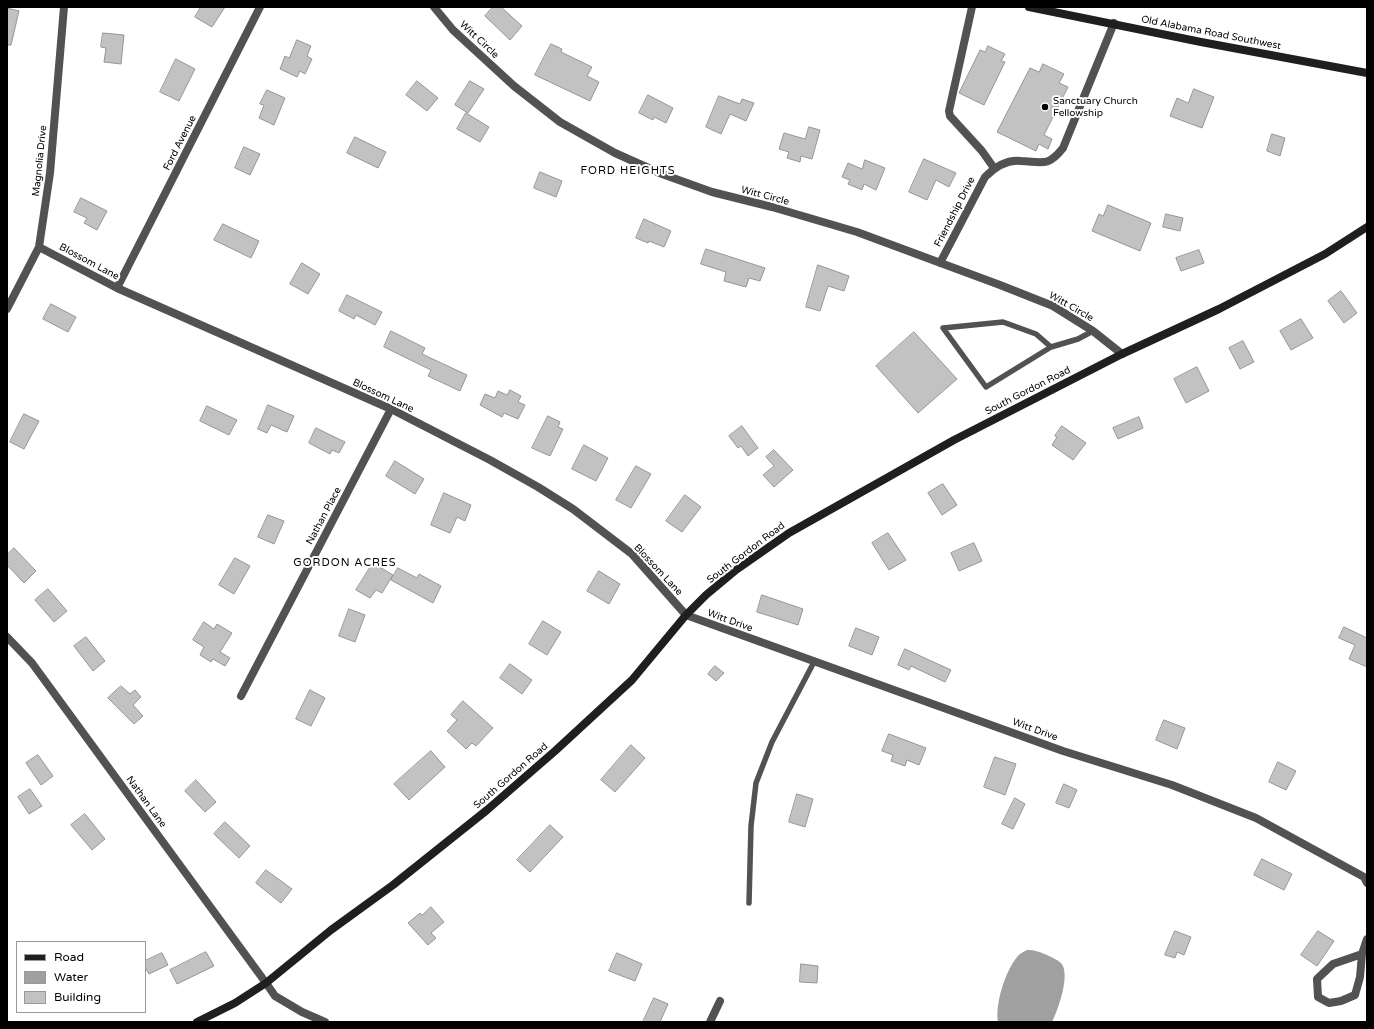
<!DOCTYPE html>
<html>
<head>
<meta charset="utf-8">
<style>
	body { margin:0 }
	#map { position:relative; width:1374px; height:1029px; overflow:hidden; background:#fff; font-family:"Varela Round",sans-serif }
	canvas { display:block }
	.frame { position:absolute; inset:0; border:8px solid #000; pointer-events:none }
	.legend { position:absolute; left:16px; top:941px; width:130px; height:72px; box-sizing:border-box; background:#fff; border:1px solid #999; margin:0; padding:5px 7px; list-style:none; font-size:12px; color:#000 }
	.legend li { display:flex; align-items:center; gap:8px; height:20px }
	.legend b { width:20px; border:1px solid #999 }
</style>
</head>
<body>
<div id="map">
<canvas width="1374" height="1029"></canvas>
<div class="frame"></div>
<ul class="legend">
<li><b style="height:5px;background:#1f1f1f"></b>Road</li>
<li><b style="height:11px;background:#a0a0a0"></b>Water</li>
<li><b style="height:11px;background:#c2c2c2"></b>Building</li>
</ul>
</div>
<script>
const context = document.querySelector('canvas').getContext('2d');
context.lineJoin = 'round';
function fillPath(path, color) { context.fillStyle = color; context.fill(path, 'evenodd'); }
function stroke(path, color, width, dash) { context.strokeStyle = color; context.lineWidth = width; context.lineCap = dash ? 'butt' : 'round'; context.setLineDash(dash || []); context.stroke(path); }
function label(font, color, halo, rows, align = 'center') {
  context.font = font + ' "Varela Round",sans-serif'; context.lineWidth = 4; context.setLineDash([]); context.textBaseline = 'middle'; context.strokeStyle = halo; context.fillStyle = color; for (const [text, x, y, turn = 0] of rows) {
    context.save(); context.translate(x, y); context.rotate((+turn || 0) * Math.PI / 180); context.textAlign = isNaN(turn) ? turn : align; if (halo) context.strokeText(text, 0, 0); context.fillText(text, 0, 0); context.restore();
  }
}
const water = new Path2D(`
	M 1027,950 C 1035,950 1040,952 1047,955 C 1051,957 1058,960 1061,963 C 1071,974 1058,1010 1052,1022 L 998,1022 C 995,1004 1005,972 1017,957 C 1019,954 1023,952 1027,950 Z`);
const building = new Path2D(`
	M 201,7 L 225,7 L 212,27 L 195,17 Z
	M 493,7 L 501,7 L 522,26 L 510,40 L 485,16 Z
	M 7,8 L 19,11 L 11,45 L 7,45 Z
	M 103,33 L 124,35 L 121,64 L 104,62 L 106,48 L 101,47 Z
	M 297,40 L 311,46 L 307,56 L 312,59 L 305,74 L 300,71 L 297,77 L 280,69 L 285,56 L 289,58 Z
	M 551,44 L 562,49 L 561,52 L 592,67 L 587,76 L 599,82 L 590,101 L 535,75 Z
	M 988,46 L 1005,54 L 1001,61 L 1005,62 L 984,105 L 959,93 L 980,50 L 985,52 Z
	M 176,59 L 195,69 L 179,101 L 160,92 Z
	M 1043,64 L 1064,74 L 1059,83 L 1068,87 L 1044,135 L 1052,139 L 1048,149 L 1039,144 L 1036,151 L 997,132 L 1030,68 L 1039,72 Z
	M 417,81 L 438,98 L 427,111 L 406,95 Z
	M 470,81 L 484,89 L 468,113 L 455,105 Z
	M 1194,89 L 1214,97 L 1202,128 L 1170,116 L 1177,98 L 1188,103 Z
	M 267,90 L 285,98 L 274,125 L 259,118 L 264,105 L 260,104 Z
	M 648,95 L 673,108 L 666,123 L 654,117 L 653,120 L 639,113 Z
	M 719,96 L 740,104 L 742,99 L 754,103 L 746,121 L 730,114 L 721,134 L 706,127 Z
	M 466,113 L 489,127 L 480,142 L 457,129 Z
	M 809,127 L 820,130 L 812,159 L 801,156 L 800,162 L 787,158 L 789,152 L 779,149 L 784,133 L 805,139 Z
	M 1272,134 L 1285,138 L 1280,156 L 1267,151 Z
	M 355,137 L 386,152 L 378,168 L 347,153 Z
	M 244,147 L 260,154 L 250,175 L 235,168 Z
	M 924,159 L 956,173 L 949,187 L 936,180 L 927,200 L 909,192 Z
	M 865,160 L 885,168 L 876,190 L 864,184 L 862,190 L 848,184 L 850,180 L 842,177 L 848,163 L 862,169 Z
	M 540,172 L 562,181 L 556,197 L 534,188 Z
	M 81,198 L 107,211 L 97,230 L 84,223 L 87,218 L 74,212 Z
	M 1108,205 L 1151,223 L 1140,251 L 1092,231 L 1099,214 L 1103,216 Z
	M 1166,214 L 1183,218 L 1180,231 L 1163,227 Z
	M 644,219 L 671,231 L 664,247 L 649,241 L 648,243 L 636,238 Z
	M 223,224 L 259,241 L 251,258 L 214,240 Z
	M 706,249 L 765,268 L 760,281 L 749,278 L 746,287 L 724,281 L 726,272 L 701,264 Z
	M 1199,250 L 1204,263 L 1181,271 L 1176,258 Z
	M 302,263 L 320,274 L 308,294 L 290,284 Z
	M 818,265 L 849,276 L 844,291 L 828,286 L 820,311 L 806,307 Z
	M 1341,291 L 1357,313 L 1344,323 L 1328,301 Z
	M 347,295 L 382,312 L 375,325 L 356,315 L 354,319 L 339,311 Z
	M 51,304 L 76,317 L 68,332 L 43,319 Z
	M 1301,319 L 1313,338 L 1291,350 L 1280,331 Z
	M 391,331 L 425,348 L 422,354 L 467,375 L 460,391 L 428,376 L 431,370 L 384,347 Z
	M 914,332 L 957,379 L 918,413 L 876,366 Z
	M 1243,341 L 1254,362 L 1240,369 L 1229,348 Z
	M 1197,367 L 1209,391 L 1186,403 L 1174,379 Z
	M 510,390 L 521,396 L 518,402 L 525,405 L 518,419 L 504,413 L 502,417 L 480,405 L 485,394 L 495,398 L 498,391 L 507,395 Z
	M 268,405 L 294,416 L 287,432 L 271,425 L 267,433 L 258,429 Z
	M 207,406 L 237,420 L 229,435 L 200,421 Z
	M 24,414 L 39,421 L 24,449 L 10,442 Z
	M 548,416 L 560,422 L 558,427 L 563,429 L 550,456 L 532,448 Z
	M 1139,417 L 1143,428 L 1118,439 L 1113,428 Z
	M 742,426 L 758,448 L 748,456 L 741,446 L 738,448 L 729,436 Z
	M 1062,426 L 1086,443 L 1073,460 L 1052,445 L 1057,437 L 1055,436 Z
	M 316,428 L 345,442 L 339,453 L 332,450 L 330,454 L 309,443 Z
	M 584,445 L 608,458 L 596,481 L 572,469 Z
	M 774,450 L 793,470 L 774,487 L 763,475 L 774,466 L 766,457 Z
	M 395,461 L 424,479 L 415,494 L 386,476 Z
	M 636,466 L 651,474 L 631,508 L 616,500 Z
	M 943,484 L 957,505 L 942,515 L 928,493 Z
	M 444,493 L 471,505 L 465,521 L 457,517 L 450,533 L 431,525 Z
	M 685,495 L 701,507 L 682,532 L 666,521 Z
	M 268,515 L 284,521 L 274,544 L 258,537 Z
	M 888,533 L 906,560 L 889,570 L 872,543 Z
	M 974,543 L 982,561 L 959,571 L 951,553 Z
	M 14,548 L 36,571 L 24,583 L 7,565 L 7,555 Z
	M 235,558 L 250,566 L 234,594 L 219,585 Z
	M 373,563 L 393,575 L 382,593 L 376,590 L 370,598 L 356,590 Z
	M 398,568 L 417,578 L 419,574 L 441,586 L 433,603 L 391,580 Z
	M 599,571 L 620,584 L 609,604 L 587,591 Z
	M 48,589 L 67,611 L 54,622 L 35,600 Z
	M 762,595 L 803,609 L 798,625 L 757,612 Z
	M 349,609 L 365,615 L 355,642 L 339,636 Z
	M 543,621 L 561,632 L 547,655 L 529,644 Z
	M 204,622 L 214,629 L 217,624 L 232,633 L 220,652 L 230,658 L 225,666 L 213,659 L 211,662 L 200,655 L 204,647 L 193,640 Z
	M 1344,627 L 1367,638 L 1367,667 L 1349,659 L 1355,645 L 1339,638 Z
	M 856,628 L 879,637 L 872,655 L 849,646 Z
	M 86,637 L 105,661 L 93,671 L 74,646 Z
	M 905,649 L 951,670 L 945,682 L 911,666 L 909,670 L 898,665 Z
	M 510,664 L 532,680 L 522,694 L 500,678 Z
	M 715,666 L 724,673 L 716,681 L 708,674 Z
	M 121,686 L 130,694 L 135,690 L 141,697 L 133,705 L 143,716 L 134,724 L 108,698 Z
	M 310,690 L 325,698 L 311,726 L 296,719 Z
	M 463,701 L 493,728 L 476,746 L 472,743 L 466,749 L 447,731 L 457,720 L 451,715 Z
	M 1164,720 L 1185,728 L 1177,749 L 1156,740 Z
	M 889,734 L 926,748 L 919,765 L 907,760 L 905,766 L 891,761 L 893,755 L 882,751 Z
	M 631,745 L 645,758 L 615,792 L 601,780 Z
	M 431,751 L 445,767 L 409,800 L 394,784 Z
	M 38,755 L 53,776 L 41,785 L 26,763 Z
	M 995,757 L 1016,764 L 1005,795 L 984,787 Z
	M 1278,762 L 1296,771 L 1286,790 L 1269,782 Z
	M 196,780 L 216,802 L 205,812 L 185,791 Z
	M 1064,784 L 1077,790 L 1069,808 L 1056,803 Z
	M 30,789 L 42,806 L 29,814 L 18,797 Z
	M 797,794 L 813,799 L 805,827 L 789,822 Z
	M 1015,798 L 1025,804 L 1013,829 L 1002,824 Z
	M 85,814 L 105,839 L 92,850 L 71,825 Z
	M 225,822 L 250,846 L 239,858 L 214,834 Z
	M 550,825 L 563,837 L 530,872 L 517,860 Z
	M 1262,859 L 1292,874 L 1284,890 L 1254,875 Z
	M 266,870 L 292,889 L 281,903 L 256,883 Z
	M 431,907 L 444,922 L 431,933 L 436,938 L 428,945 L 408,923 L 420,913 L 422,915 Z
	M 1175,931 L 1191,937 L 1184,955 L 1177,952 L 1175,958 L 1165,955 Z
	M 1318,931 L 1334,941 L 1317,966 L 1301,955 Z
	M 206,952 L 214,966 L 177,984 L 170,970 Z
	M 162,953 L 168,965 L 149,974 L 145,967 L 145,961 Z
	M 617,953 L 642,964 L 635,981 L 609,971 Z
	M 801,964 L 818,966 L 817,983 L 800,982 Z
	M 654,998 L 668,1004 L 660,1022 L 643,1022 Z`);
const lane = new Path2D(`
	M 1051,347 L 1036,334 L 1003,322 L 943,328 L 986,387 L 1051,347 L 1078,339 L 1093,331
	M 749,903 L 751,826 L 756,783 L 772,742 L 814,662`);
const street = new Path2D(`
	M 434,7 L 453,30 L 514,86 L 560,122 L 615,153 L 662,174 L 712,192 L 772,207 L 857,232 L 1000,285 L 1053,306 L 1093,331 L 1122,354
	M 972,7 L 949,111 L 950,116 L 982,151 L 994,168
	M 39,247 L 117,288 L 391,409 L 490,460 L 538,487 L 573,509 L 632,554 L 686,615 L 1063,751 L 1172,785 L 1256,818 L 1364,877 L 1367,883
	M 940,263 L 985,177 C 994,168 1007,159 1021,161 C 1043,162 1048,167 1063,148 L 1114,23
	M 117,288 L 260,7
	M 7,309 L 39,247 L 50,173 L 64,7
	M 7,637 L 32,663 L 266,983 L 275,996 L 302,1012 L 325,1022
	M 241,696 L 391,409
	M 1362,954 L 1333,964 L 1317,979 L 1318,997 L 1329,1003 L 1341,1001 L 1355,995 L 1360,977 L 1362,954 L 1367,939
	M 710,1022 L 720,1001`);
const secondary = new Path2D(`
	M 1029,7 L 1201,42 L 1367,73
	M 197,1022 L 235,1003 L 266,983 L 331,930 L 393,885 L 487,810 L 555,751 L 632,680 L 686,615 L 706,595 L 736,570 L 789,533 L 954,440 L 1122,354 L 1219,309 L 1325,254 L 1367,227`);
const markers = [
	[1045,107,4,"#000"]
];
const streetNames = [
	["Old Alabama Road Southwest",1211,33,11],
	["Witt Circle",479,40,43],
	["Ford Avenue",180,143,-63],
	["Magnolia Drive",40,161,-84],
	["Witt Circle",765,196,15],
	["Friendship Drive",955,212,-63],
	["Blossom Lane",89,262,28],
	["Witt Circle",1071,307,30],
	["South Gordon Road",1028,391,-27],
	["Blossom Lane",383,396,25],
	["Nathan Place",324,516,-62],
	["South Gordon Road",746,553,-37],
	["Blossom Lane",658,570,47],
	["Witt Drive",730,621,20],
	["Witt Drive",1035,730,20],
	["South Gordon Road",511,776,-41],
	["Nathan Lane",146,802,54]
];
const poiNames = [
	["Sanctuary Church",1053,101],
	["Fellowship",1053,113]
];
const neighbourhoodNames = [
	["FORD HEIGHTS",628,171],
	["GORDON ACRES",345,563]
];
fillPath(water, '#a0a0a0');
fillPath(building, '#c2c2c2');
stroke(building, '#969696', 1);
stroke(lane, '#525252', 5.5);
stroke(street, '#525252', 8);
stroke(secondary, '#1f1f1f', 8);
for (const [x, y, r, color] of markers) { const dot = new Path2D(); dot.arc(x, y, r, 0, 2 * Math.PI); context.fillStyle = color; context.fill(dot); stroke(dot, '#fff', 1.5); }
label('10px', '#000', '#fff', streetNames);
label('10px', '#000', '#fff', poiNames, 'left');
context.letterSpacing = '1px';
label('11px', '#000', '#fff', neighbourhoodNames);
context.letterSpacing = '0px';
</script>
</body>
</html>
